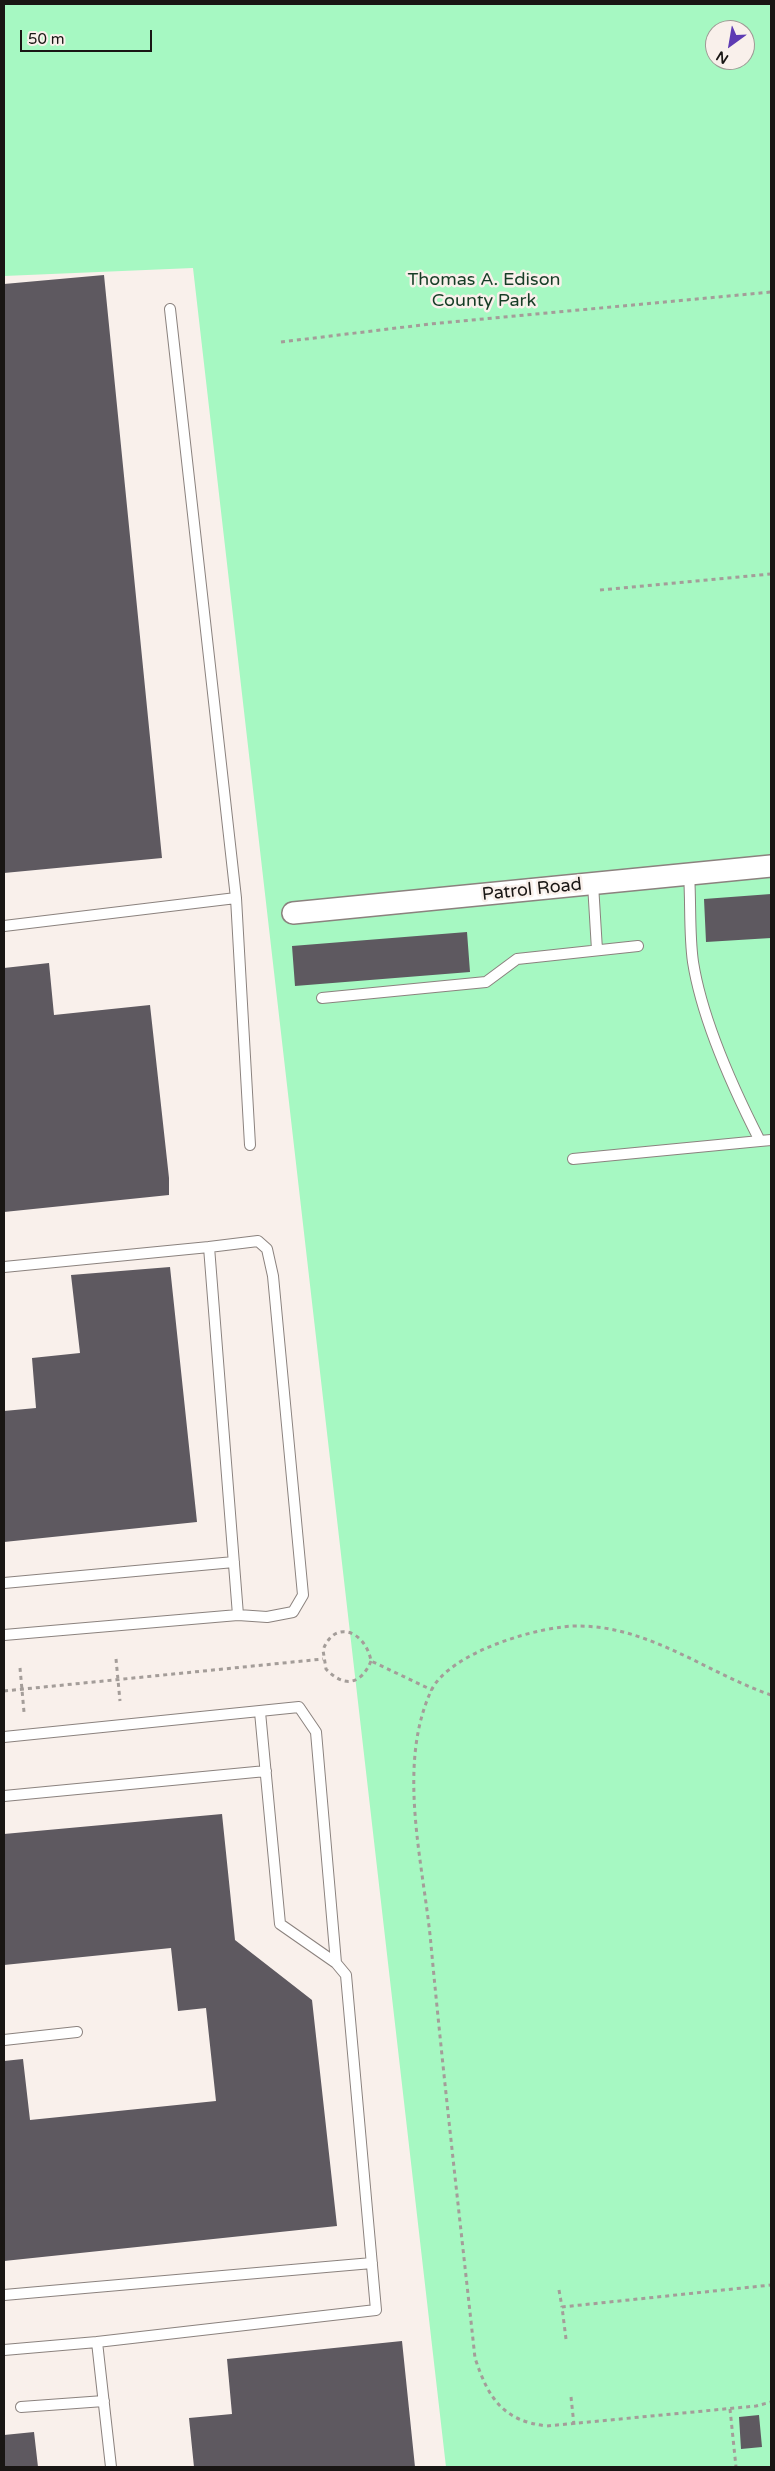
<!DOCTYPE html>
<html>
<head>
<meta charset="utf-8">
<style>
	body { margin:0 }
	#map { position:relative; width:775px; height:2471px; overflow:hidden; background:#f9f0eb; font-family:"Varela Round",sans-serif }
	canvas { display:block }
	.frame { position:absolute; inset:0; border:5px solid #191614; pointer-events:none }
	.north { position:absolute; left:705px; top:20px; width:50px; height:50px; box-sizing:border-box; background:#f9f0eb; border:1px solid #9f9995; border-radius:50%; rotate:212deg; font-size:14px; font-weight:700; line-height:20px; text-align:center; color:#191614 }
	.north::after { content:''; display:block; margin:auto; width:18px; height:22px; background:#5e3bb3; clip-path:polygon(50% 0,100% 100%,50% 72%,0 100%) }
	.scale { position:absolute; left:20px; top:30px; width:132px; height:22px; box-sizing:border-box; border:2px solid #191614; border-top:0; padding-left:6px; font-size:15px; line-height:18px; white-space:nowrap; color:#191614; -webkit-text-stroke:4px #f9f0eb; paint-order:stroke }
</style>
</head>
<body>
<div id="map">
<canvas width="775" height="2471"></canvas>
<div class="frame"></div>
<div class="north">N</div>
<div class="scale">50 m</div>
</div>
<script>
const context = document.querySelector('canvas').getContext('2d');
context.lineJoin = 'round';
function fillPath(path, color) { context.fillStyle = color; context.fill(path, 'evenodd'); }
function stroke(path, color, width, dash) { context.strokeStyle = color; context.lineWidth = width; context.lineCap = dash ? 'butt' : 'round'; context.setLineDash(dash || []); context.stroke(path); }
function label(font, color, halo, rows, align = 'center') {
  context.font = font + ' "Varela Round",sans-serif'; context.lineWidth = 5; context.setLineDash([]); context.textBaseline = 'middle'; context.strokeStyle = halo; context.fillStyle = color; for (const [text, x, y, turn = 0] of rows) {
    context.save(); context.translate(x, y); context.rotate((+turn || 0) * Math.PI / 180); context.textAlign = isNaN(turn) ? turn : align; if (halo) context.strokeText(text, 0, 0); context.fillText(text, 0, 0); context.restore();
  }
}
const green = new Path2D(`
	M 4,4 L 771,4 L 771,2467 L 446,2467 L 193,268 L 4,276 ZM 715,30 L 745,30 L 745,60 L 715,60 Z`);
const building = new Path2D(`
	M 104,275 L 162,858 L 4,873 L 4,284 Z
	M 771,894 L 771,938 L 706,942 L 704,899 Z
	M 467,932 L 470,972 L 295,986 L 292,946 Z
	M 49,963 L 54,1015 L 150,1005 L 169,1178 L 169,1195 L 4,1212 L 4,968 Z
	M 170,1267 L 197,1522 L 4,1542 L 4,1411 L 36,1408 L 32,1358 L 80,1353 L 71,1275 Z
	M 222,1814 L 235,1940 L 312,2000 L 337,2226 L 4,2261 L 4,2061 L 23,2059 L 30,2120 L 216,2101 L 206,2008 L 178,2011 L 171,1948 L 4,1965 L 4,1834 Z
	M 402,2341 L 415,2467 L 194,2467 L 189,2418 L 232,2414 L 227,2359 Z
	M 759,2415 L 762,2447 L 741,2449 L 739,2417 Z
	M 34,2432 L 38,2467 L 4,2467 L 4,2435 Z`);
const path = new Path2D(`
	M 281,342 L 430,324 L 771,292
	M 600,590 L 771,574
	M 116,1659 L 120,1701
	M 371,1661 C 361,1685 344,1688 326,1669 L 323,1650 C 335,1618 366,1632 371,1661 L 432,1690
	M 20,1668 L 24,1712
	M 4,1691 L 323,1659
	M 771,1695 C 707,1673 651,1627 580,1626 C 541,1625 449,1652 431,1691 C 396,1767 424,1866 431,1945 C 444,2083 460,2220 475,2358 C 488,2397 502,2421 547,2426 L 756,2406 L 771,2402
	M 559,2290 L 562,2307
	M 566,2339 L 562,2307 L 771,2285
	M 571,2397 L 574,2425
	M 730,2409 L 736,2467`);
const service = new Path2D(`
	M 170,309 L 236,898
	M 689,874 C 691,903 689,934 693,962 C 702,1019 734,1090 760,1141 L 771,1140
	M 593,884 L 597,950
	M 4,926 L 236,898 L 250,1145
	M 322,998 L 486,982 L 517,959 L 638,946
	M 573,1159 L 760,1141
	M 209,1247 L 258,1241 L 267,1249 L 273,1276 L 303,1595 L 293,1612 L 267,1617 L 238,1615
	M 4,1267 L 209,1247 L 238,1615 L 4,1635
	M 4,1583 L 234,1562
	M 4,1737 L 299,1707 L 316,1732 L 336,1963 L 280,1924 L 260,1712
	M 4,1796 L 266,1771
	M 4,2040 L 77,2032
	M 4,2295 L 372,2263
	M 4,2350 L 97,2342
	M 21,2407 L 104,2401
	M 111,2467 L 97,2342 L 376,2310 L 346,1975 L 336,1963`);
const minor = new Path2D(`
	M 293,913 L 771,866`);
const parkNames = [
	["Thomas A. Edison",484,280],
	["County Park",484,301]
];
const streetNames = [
	["Patrol Road",532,890,-6]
];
fillPath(green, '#a6f8c2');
fillPath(building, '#5e5960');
stroke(service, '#8b827e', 12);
stroke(minor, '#8b827e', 24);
stroke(path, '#a49d99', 3, [4, 4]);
stroke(service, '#fff', 10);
stroke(minor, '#fff', 21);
label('18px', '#163d26', '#f9f0eb', parkNames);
label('18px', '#191614', '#f9f0eb', streetNames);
</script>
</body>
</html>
